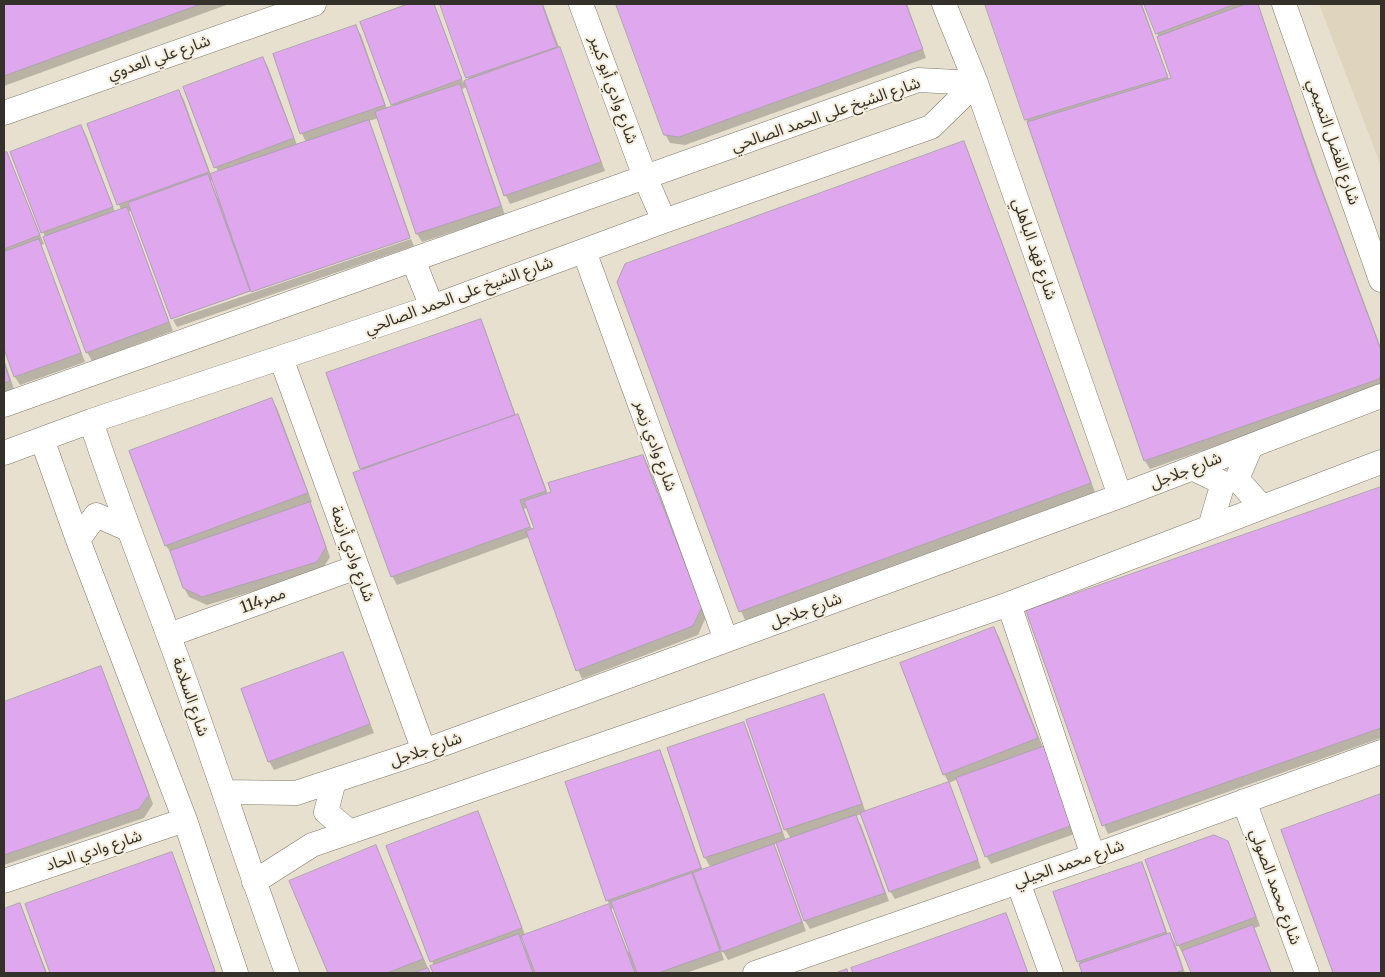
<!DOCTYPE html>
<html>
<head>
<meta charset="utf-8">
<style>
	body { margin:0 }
	#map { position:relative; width:1385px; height:977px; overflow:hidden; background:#e8e0cf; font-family:Merriweather,serif }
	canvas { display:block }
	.frame { position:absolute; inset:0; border:5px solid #34312a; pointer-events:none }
</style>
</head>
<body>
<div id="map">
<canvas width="1385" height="977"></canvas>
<div class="frame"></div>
</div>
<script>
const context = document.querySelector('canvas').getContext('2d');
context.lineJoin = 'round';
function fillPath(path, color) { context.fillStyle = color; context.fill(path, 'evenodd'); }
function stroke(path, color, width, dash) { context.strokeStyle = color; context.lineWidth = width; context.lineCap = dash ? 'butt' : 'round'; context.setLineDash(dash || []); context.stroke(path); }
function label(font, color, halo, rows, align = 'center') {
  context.font = font + ' Merriweather,"Noto Sans Arabic",serif'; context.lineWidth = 4; context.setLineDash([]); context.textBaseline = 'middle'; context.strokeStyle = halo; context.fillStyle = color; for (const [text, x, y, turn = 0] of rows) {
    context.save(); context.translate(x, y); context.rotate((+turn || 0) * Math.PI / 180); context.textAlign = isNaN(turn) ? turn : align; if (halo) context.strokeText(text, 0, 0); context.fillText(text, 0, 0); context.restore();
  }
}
const built = new Path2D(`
	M 1319,4 L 1381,4 L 1381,166 Z`);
const shadow = new Path2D(`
	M 4,4 L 229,4 L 4,86 Z
	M 412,4 L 434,4 L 463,82 L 469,81 L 442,4 L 543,4 L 605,171 L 510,204 L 506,196 L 467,87 L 462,89 L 505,215 L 422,242 L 417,234 L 379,118 L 368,121 L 373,130 L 410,236 L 172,318 L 132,210 L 128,212 L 173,331 L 92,361 L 87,352 L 45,237 L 12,153 L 81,126 L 86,135 L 115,212 L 121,210 L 89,124 L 179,91 L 184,100 L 211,175 L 218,172 L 185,88 L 263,59 L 268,67 L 297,145 L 306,142 L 302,134 L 274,55 L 356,27 L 361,35 L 387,109 L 394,107 L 362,22 ZM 214,180 L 220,199 L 218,199 L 211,181 Z
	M 617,4 L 907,4 L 926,58 L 685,145 L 670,143 L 665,134 Z
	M 986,4 L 1142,4 L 1169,80 L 1173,79 L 1159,38 L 1146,4 L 1261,4 L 1258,6 L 1317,175 L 1381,348 L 1381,388 L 1150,469 L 1145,461 Z
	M 963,142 L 968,151 L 1095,492 L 745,620 L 741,611 Z
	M 6,153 L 44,244 L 41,245 L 85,362 L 20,385 L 15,377 L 4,345 L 4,154 Z
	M 411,239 L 414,246 L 177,327 L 173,320 Z
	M 480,320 L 485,329 L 516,416 L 522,424 L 548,494 L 643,456 L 648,465 L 706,617 L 698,635 L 582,679 L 578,670 L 529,537 L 397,585 L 392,576 L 363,471 L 327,374 ZM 528,507 L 536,529 L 532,530 L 524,509 Z
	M 4,359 L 14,389 L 4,393 Z
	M 272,400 L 277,408 L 312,502 L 309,503 L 314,512 L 330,557 L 321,571 L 207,605 L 189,597 L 184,588 L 172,554 L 166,546 Z
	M 1381,488 L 1381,738 L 1108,834 L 1104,825 L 1028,612 Z
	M 994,628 L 999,637 L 1077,833 L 991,864 L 986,856 L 958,779 L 949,783 L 944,774 Z
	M 342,654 L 347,662 L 374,733 L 274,770 L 269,761 Z
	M 101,668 L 105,676 L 153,804 L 144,818 L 4,865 L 4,703 Z
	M 823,696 L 828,704 L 866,813 L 948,783 L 953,792 L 981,868 L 895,899 L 890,891 L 862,814 L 855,816 L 861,825 L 889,901 L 810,929 L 805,921 L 777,843 L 773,845 L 778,854 L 806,931 L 728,960 L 721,948 L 720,948 L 724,960 L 686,973 L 434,973 L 432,967 L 434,966 L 388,846 L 478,813 L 482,821 L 525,935 L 610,905 L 607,900 L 659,751 L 664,760 L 703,871 L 711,868 L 705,858 L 668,749 L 743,724 L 748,732 L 786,841 L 791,839 L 785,829 ZM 614,908 L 630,951 L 628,952 L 611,909 ZM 523,938 L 527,949 L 526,949 L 520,939 Z
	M 1381,796 L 1381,973 L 1334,973 L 1282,831 Z
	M 1227,842 L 1232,851 L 1260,926 L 1254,928 L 1272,973 L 1192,973 L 1185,953 L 1183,954 L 1178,945 Z
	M 376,847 L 380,855 L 430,973 L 329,973 L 291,881 Z
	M 171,853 L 176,862 L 216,973 L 51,973 L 26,905 Z
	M 1142,864 L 1146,872 L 1168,935 L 1170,935 L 1175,943 L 1185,973 L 1083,973 L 1055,893 Z
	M 19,904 L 24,913 L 47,973 L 4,973 L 4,910 Z
	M 1005,914 L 1010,923 L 1028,973 L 854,973 L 852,969 Z`);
const building = new Path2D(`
	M 4,4 L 201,4 L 4,76 Z
	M 408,4 L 434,4 L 462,79 L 391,105 L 360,22 Z
	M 440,4 L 542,4 L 557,47 L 466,78 Z
	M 616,4 L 906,4 L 923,49 L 679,137 L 664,135 Z
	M 985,4 L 1141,4 L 1168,77 L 1025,120 Z
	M 1144,4 L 1236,4 L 1156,34 Z
	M 1246,4 L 1258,4 L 1312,165 L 1381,350 L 1381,374 L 1379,379 L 1144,461 L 1027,122 L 1171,78 L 1157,37 Z
	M 356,25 L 385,105 L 300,134 L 273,54 Z
	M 560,47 L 601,162 L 504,196 L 464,81 Z
	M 263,57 L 294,138 L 214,168 L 183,87 Z
	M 460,84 L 501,206 L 416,234 L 375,112 Z
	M 179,90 L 209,172 L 117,205 L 87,124 Z
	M 369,120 L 410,238 L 251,292 L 210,174 Z
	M 81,125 L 113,207 L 41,233 L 10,152 Z
	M 964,141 L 1091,483 L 739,612 L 617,282 L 625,264 Z
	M 7,152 L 40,235 L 4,249 L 4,153 Z
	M 208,174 L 250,291 L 171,319 L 128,203 Z
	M 127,207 L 169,322 L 86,353 L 43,237 Z
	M 39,239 L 81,353 L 14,377 L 4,349 L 4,252 Z
	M 481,319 L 515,415 L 360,469 L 326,373 Z
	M 4,362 L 10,381 L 4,383 Z
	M 272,398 L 308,493 L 165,546 L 129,451 Z
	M 518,414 L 546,491 L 520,500 L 530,527 L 391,577 L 353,473 Z
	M 643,455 L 702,607 L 693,626 L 576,671 L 526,531 L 534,528 L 524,501 L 551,492 L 548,483 Z
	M 1381,487 L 1381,728 L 1102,826 L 1026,611 Z
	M 310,502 L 326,547 L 317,562 L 202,597 L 183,588 L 170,551 Z
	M 994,627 L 1038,738 L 943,775 L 900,663 Z
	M 343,652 L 370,724 L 268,762 L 241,689 Z
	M 101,666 L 149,795 L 139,809 L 4,855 L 4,702 Z
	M 824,694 L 862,804 L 784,830 L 746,720 Z
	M 744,722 L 782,832 L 704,858 L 667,748 Z
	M 1045,746 L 1073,825 L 985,857 L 956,778 Z
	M 660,750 L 701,868 L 606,901 L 565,782 Z
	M 949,782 L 978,860 L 889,892 L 860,813 Z
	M 1381,794 L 1381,973 L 1333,973 L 1281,830 Z
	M 478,811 L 522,928 L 430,962 L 386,846 Z
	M 856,815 L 885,893 L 804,921 L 776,843 Z
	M 1214,835 L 1228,841 L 1256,917 L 1177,946 L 1145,860 Z
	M 774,844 L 802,922 L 722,952 L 693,873 Z
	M 376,845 L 423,959 L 387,973 L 328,973 L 289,881 Z
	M 172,852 L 215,971 L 209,973 L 50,973 L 25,904 Z
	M 1142,862 L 1166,932 L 1077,962 L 1053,892 Z
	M 692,873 L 720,951 L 658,973 L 637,973 L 611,902 Z
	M 20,903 L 46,973 L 4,973 L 4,909 Z
	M 609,904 L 635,973 L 535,973 L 521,936 Z
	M 1006,913 L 1028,973 L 853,973 L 851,968 Z
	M 1253,925 L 1271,973 L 1191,973 L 1182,951 Z
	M 1170,933 L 1183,970 L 1175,973 L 1082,973 L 1079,964 Z
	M 519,934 L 533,973 L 433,973 L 430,966 Z
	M 428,968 L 430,973 L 413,973 Z
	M 847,969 L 848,973 L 836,973 Z`);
const minor = new Path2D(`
	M 581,4 L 645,177 L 664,221
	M 944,4 L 976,83 L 1120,496
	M 1284,4 L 1381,280
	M 4,113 L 314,4
	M 584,251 L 726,640
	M 413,260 L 432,307
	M 281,358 L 424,751
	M 4,405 L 918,80 L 976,83 L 931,127 L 664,221 L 432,307 L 91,421 L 4,453
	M 91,421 C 114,493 142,563 168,634 C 210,746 246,861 287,973
	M 42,439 L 78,540 L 185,820 L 236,973
	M 1251,446 L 1237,479 L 1262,507
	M 1192,468 L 1223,483 L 1210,527
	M 78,540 L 96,515 L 128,529
	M 1009,604 L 1093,856
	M 169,635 L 357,567
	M 334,781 L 326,812 L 350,832
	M 224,792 L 296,793 L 424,751 L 1120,496 L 1381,396
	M 1244,801 L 1307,973
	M 4,881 L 185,820
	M 254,882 L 312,845 L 1009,604 L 1381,462
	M 1018,882 L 1051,973
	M 755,973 L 1093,856 L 1381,752`);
const streetNames = [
	["شارع علي العدوي",159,58,-19],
	["شارع وادي أبو كبير",613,90,70],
	["شارع الشيخ على الحمد الصالحي",826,115,-19],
	["شارع الفضل التميمي",1333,142,71],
	["شارع فهد الباهلي",1034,249,71],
	["شارع الشيخ على الحمد الصالحي",459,296,-20],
	["شارع وادي زيمر",655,446,70],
	["شارع جلاجل",1186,471,-21],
	["شارع وادي أزيمة",352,554,70],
	["ممر114",263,601,-20],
	["شارع جلاجل",806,611,-20],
	["شارع السلامة",190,697,71],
	["شارع جلاجل",426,750,-19],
	["شارع وادي الحاد",94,851,-18],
	["شارع محمد الجيلي",1069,864,-19],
	["شارع محمد الصولي",1275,887,70]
];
fillPath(built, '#dfd4bd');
fillPath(shadow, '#0003');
fillPath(building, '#dfa7ed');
stroke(building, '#ada1af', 1);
stroke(minor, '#80796a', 25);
stroke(minor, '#fff', 24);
label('16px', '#34312a', '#f5eddc', streetNames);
</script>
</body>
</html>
